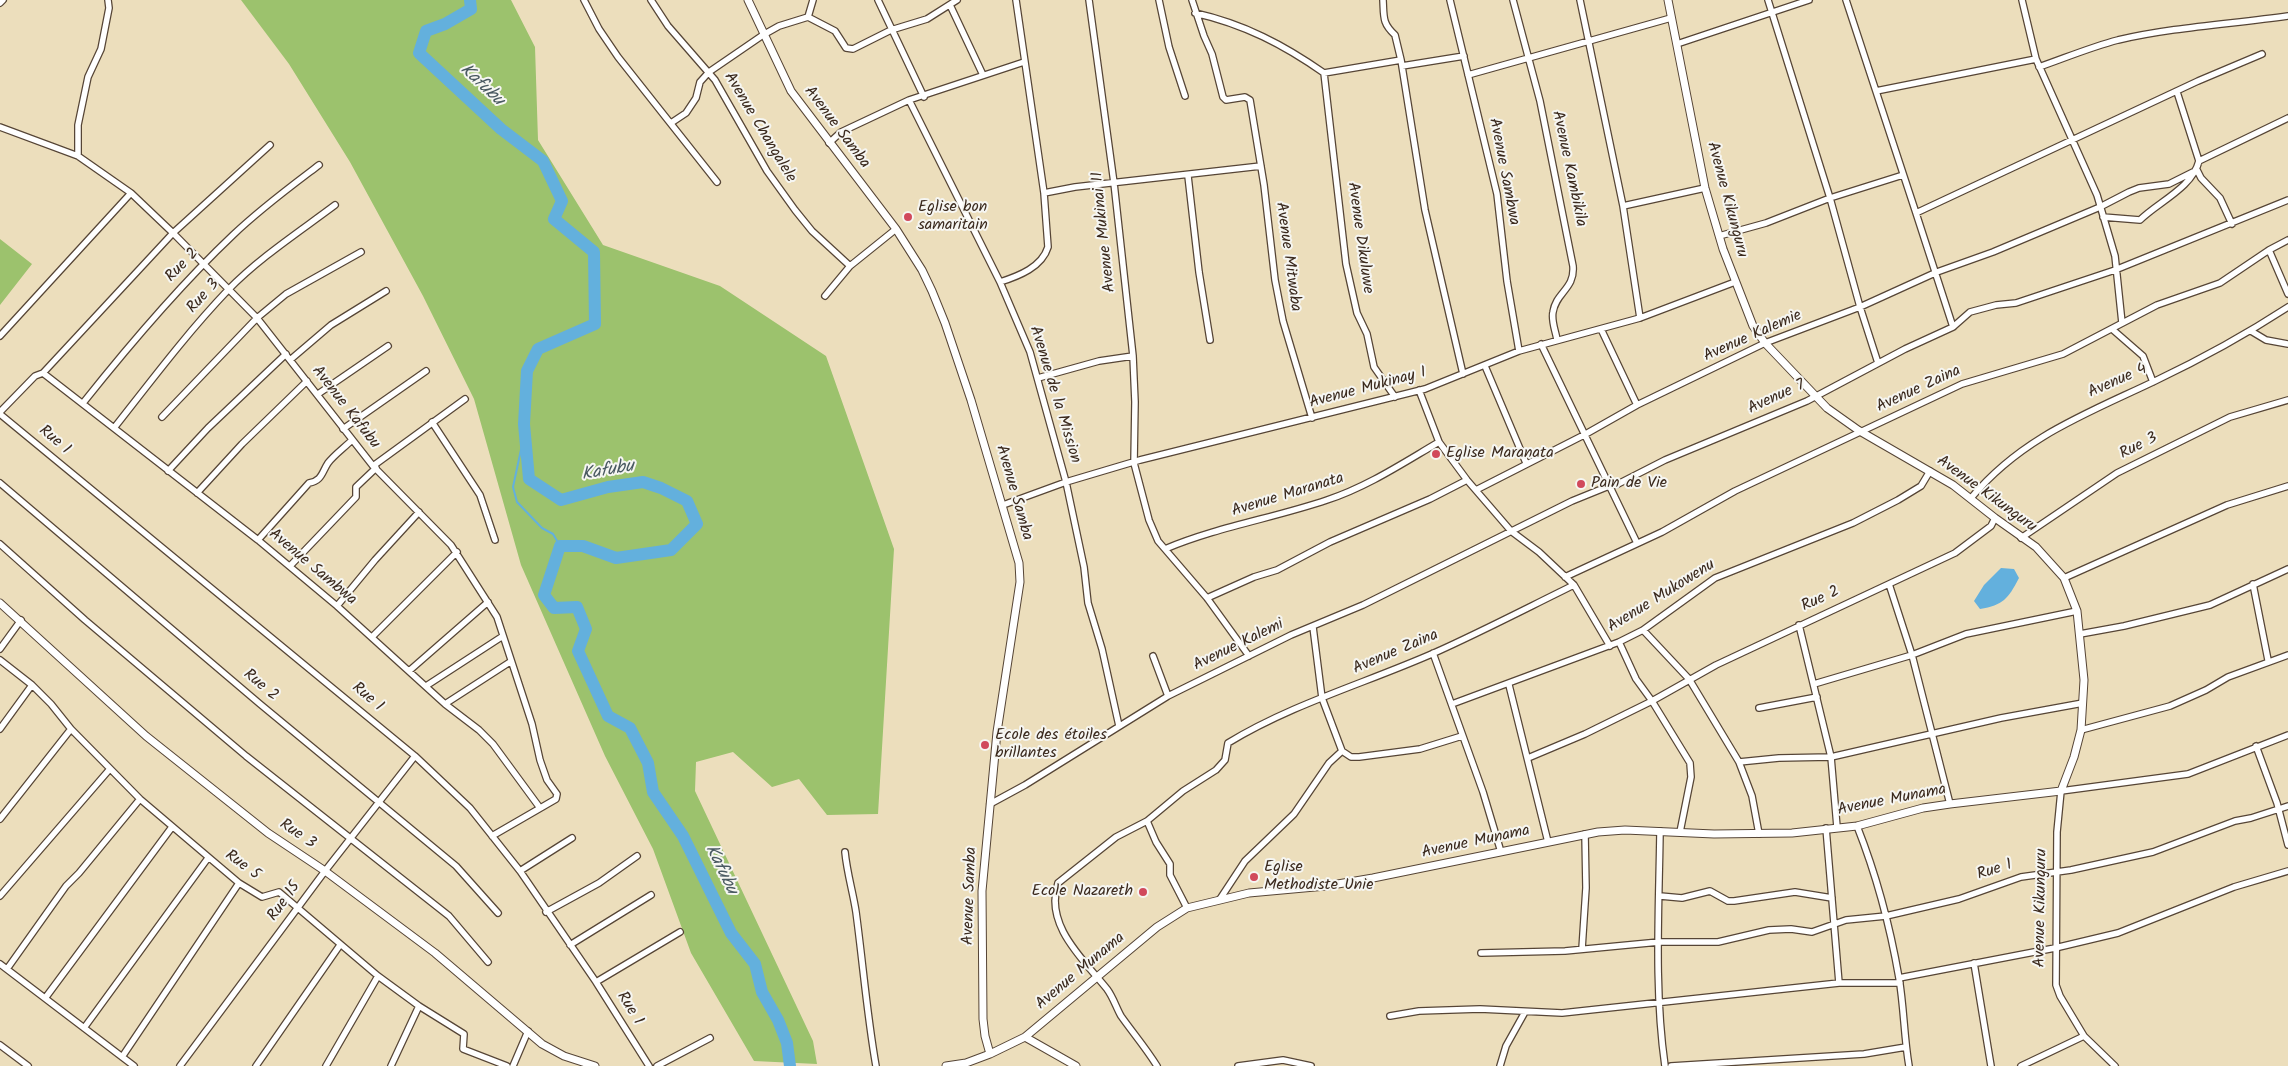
<!DOCTYPE html>
<html>
<head>
<meta charset="utf-8">
<style>
	body { margin:0 }
	canvas { display:block; background:#ecdebc }
</style>
</head>
<body>
<canvas width="2288" height="1066"></canvas>
<script>
const context = document.querySelector('canvas').getContext('2d');
context.lineJoin = 'round';
function fillPath(path, color) { context.fillStyle = color; context.fill(path, 'evenodd'); }
function stroke(path, color, width, dash) { context.strokeStyle = color; context.lineWidth = width; context.lineCap = dash ? 'butt' : 'round'; context.setLineDash(dash || []); context.stroke(path); }
function label(font, color, halo, rows, align = 'center') {
  context.font = font + ' Kalam,sans-serif'; context.lineWidth = 4; context.setLineDash([]); context.textBaseline = 'middle'; context.strokeStyle = halo; context.fillStyle = color; for (const [text, x, y, turn = 0] of rows) {
    context.save(); context.translate(x, y); context.rotate((+turn || 0) * Math.PI / 180); context.textAlign = isNaN(turn) ? turn : align; if (halo) context.strokeText(text, 0, 0); context.fillText(text, 0, 0); context.restore();
  }
}
const green = new Path2D(`
	M 241,0 L 511,0 L 535,47 L 538,140 L 603,245 L 720,286 L 826,356 L 894,549 L 878,814 L 827,815 L 799,779 L 772,787 L 733,752 L 696,762 L 695,791 L 813,1041 L 817,1064 L 754,1061 L 691,953 L 653,849 L 605,756 L 521,565 L 474,399 L 423,296 L 350,162 L 289,64 Z
	M 0,239 L 32,264 L 0,305 Z`);
const water = new Path2D(`
	M 2001,568 L 2014,569 L 2019,578 C 2008,599 2003,605 1980,609 L 1974,601 L 1984,585 Z`);
const stream = new Path2D(`
	M 525,431 L 513,487 L 517,502 L 542,528 L 553,534 L 560,546`);
const river = new Path2D(`
	M 470,0 L 471,9 L 445,24 L 426,31 L 419,53 L 501,129 L 543,161 L 562,201 L 554,219 L 594,252 L 595,324 L 538,349 L 527,371 L 524,424 L 529,479 L 561,500 L 608,487 L 643,482 L 661,488 L 687,501 L 697,524 L 671,550 L 616,558 L 583,546 L 560,546 L 544,595 L 554,608 L 577,607 L 586,629 L 578,651 L 608,716 L 630,728 L 648,763 L 653,792 L 683,836 L 731,933 L 755,964 L 762,992 L 778,1020 L 787,1043 L 790,1066`);
const minor = new Path2D(`
	M 584,0 L 599,29 L 618,57 L 717,182
	M 651,0 L 668,26 L 715,80 L 767,171 L 795,210 L 812,231 L 850,266
	M 878,0 L 924,97
	M 1089,0 L 1114,183 L 1133,356 L 1135,402 L 1134,463 L 1149,520 L 1158,541 L 1207,598 L 1249,656
	M 1159,0 L 1169,47 L 1185,96
	M 1192,0 L 1204,36 L 1212,54 L 1223,97 L 1226,100 L 1245,97 L 1250,100 L 1264,185 L 1275,280 L 1283,321 L 1312,418
	M 1383,0 C 1384,17 1382,23 1395,35 L 1401,60
	M 1450,0 L 1497,194 L 1507,281 L 1519,351
	M 1513,0 L 1540,101 L 1573,266 C 1575,289 1556,292 1553,312 C 1551,321 1556,332 1557,340
	M 1580,0 L 1623,206 L 1640,318
	M 1768,0 L 1830,198 L 1860,307 L 1878,363
	M 1846,0 L 1916,213
	M 2022,0 L 2036,59 L 2097,195 L 2115,256 L 2122,323
	M 0,3 L 3,0
	M 950,5 L 983,75
	M 1195,13 C 1244,24 1284,45 1324,73 L 1401,60 L 1425,210 L 1463,374
	M 808,17 L 813,0
	M 1677,44 L 1809,0
	M 1402,66 L 1464,56
	M 2039,67 C 2065,58 2091,47 2118,40 C 2174,27 2232,24 2288,16
	M 1324,73 L 1346,264 L 1357,313 L 1367,334 L 1374,367 L 1395,397
	M 1468,75 L 1671,18
	M 1876,91 L 2036,59
	M 2177,92 L 2199,161
	M 909,100 L 1000,282 L 1030,352 L 1066,482 L 1084,567 L 1088,603 L 1102,649 L 1119,726
	M 671,123 L 686,113 L 696,98 L 700,82 L 709,72 L 763,35 L 779,26 L 808,17 L 835,31 L 846,48 L 853,49 L 891,30 L 927,19 L 957,0
	M 0,127 L 78,156 L 131,193 L 173,233 L 257,318 L 373,466 L 451,545 L 497,617 L 532,724 L 540,760 L 547,780 L 557,794 L 556,799 L 492,836
	M 829,143 L 841,132 L 909,100 L 1024,62
	M 78,156 L 78,125 L 88,77 L 101,49 L 109,8 L 108,0
	M 2197,170 L 2201,178 L 2220,198 L 2232,224
	M 1188,176 L 1199,272 L 1210,340
	M 1044,193 L 1075,187 L 1261,166
	M 1623,206 L 1705,188
	M 2103,217 L 2140,220 C 2158,202 2192,188 2199,161 L 2288,118
	M 1719,236 L 1766,223 L 1830,198 L 1903,175
	M 2269,250 L 2288,294
	M 1000,282 C 1019,276 1042,267 1048,247 L 1044,193 L 1016,0
	M 825,296 L 850,266 L 896,229
	M 1953,327 L 1916,213 L 2198,81 L 2262,54
	M 1601,329 L 1637,405
	M 2112,329 L 2143,356 L 2153,382
	M 2251,331 L 2266,340 L 2288,344
	M 0,336 L 131,193
	M 1541,344 L 1637,543
	M 290,360 L 331,325 L 386,291
	M 1485,366 L 1526,463
	M 43,373 L 258,540 L 337,606 L 445,704 L 479,730 L 493,744 L 540,808
	M 1038,378 L 1099,361 L 1133,356
	M 1419,390 L 1439,442 L 1467,480 L 1511,531 L 1539,552 L 1574,585 L 1610,646
	M 318,394 L 388,346
	M 83,403 C 130,344 179,286 233,235 C 260,209 290,187 319,165
	M 0,412 L 35,376 L 43,373 L 173,233 L 270,145
	M 0,414 L 415,756 L 470,808 L 520,871 L 596,982 L 649,1066
	M 162,417 L 257,318 L 286,294 L 361,252
	M 432,422 L 480,495 L 495,540
	M 114,428 C 151,381 187,333 228,290 C 259,258 299,232 335,205
	M 343,429 L 426,371
	M 373,466 L 465,399
	M 168,471 L 208,428 L 286,354
	M 0,483 L 260,704 L 456,866 L 498,913
	M 1476,490 L 1584,435 L 1637,405 L 1765,343 L 1860,307 L 1937,272 L 1993,252 L 2100,207 L 2129,192 L 2139,188 L 2169,184 L 2197,170
	M 197,493 L 242,444 L 307,381
	M 1971,498 C 2022,437 2086,414 2155,381 C 2201,359 2245,335 2288,307
	M 1003,505 L 1066,482 L 1140,460 L 1425,389 L 1519,351 L 1640,318 L 1735,282
	M 2021,538 L 2117,473 L 2230,417 L 2288,400
	M 258,540 L 309,483 C 322,481 322,472 328,463 C 334,455 345,447 352,440
	M 0,544 L 85,620 L 246,756 L 449,916 L 488,962
	M 1165,549 C 1217,527 1274,518 1327,500 C 1367,487 1403,463 1439,442
	M 290,566 L 356,497 L 356,487 L 376,468
	M 1565,577 L 1662,532 L 1735,491 L 1962,384 L 2063,354 L 2157,305 L 2220,283 L 2269,250 L 2288,240
	M 2064,578 L 2227,505 L 2288,486
	M 1889,584 L 1912,655 L 1950,804
	M 2253,584 L 2268,660
	M 1207,598 L 1254,577 L 1277,570 L 1330,542 L 1430,499 L 1467,480
	M 337,606 L 375,560 L 419,512
	M 1799,625 L 1831,757 L 1837,827
	M 1313,627 L 1322,698 L 1342,751 L 1351,757 L 1359,757 L 1420,749 L 1462,736
	M 1643,630 L 1689,679 L 1739,762 L 1752,796 L 1759,834
	M 2080,634 L 2124,626 L 2210,605 L 2288,569
	M 372,637 L 457,552
	M 1619,642 L 1636,679 L 1652,701 L 1690,763 L 1691,777 L 1680,832
	M 0,649 L 21,620
	M 1433,653 L 1483,792 L 1501,852
	M 1153,656 L 1168,696
	M 0,660 L 32,685 L 51,704 L 71,729 L 140,799 L 239,883 L 262,897 L 279,892 L 378,976 L 419,1006 L 464,1034 L 463,1049 L 507,1066
	M 409,671 L 488,602
	M 1814,684 L 1912,655 L 1966,634 L 2077,611
	M 1509,685 L 1548,842
	M 426,686 L 503,636
	M 445,704 L 510,662
	M 1452,704 L 1619,642 L 1643,630 L 1715,578 L 1853,523 L 1898,500 L 1921,486 L 1930,471
	M 1759,708 L 1817,697
	M 0,729 L 32,685
	M 2081,730 L 2170,706 L 2206,690 L 2228,677 L 2288,655
	M 2256,746 L 2277,803 L 2288,845
	M 1528,758 L 1585,734 L 1652,701 L 1716,665 L 1955,553 L 1991,526 L 1995,518
	M 1739,762 L 1779,758 L 1831,757 L 2001,718 L 2083,703
	M 990,804 L 1025,785 L 1168,696 L 1291,635 L 1363,605 L 1572,501 L 1609,486 L 1616,485 L 1665,460 L 1807,401 L 1905,349 L 1953,327 L 1970,312 L 1996,305 L 2016,303 L 2115,270 L 2288,200
	M 0,819 L 71,729
	M 1147,821 L 1156,842 L 1170,864 L 1170,875 L 1187,908
	M 1857,826 C 1876,874 1890,926 1899,978 C 1904,1007 1904,1037 1909,1066
	M 1826,828 L 1839,983
	M 1660,831 C 1659,909 1654,989 1665,1066
	M 845,852 C 847,873 853,892 856,912 C 863,964 867,1015 876,1066
	M 520,871 L 572,838
	M 0,896 L 109,770
	M 1660,896 L 1682,898 L 1710,891 L 1728,901 L 1734,901 L 1795,892 L 1832,898
	M 1220,899 L 1245,861 L 1294,814 L 1329,763 L 1342,751
	M 546,912 L 599,883 L 637,856
	M 570,945 L 651,895
	M 1582,949 L 1586,888 L 1585,834
	M 1481,953 L 1565,951 L 1659,942 L 1718,942 L 1769,930 L 1791,929 L 1812,932 L 1846,920 L 1886,916 L 1959,899 L 2021,877 L 2071,870 L 2153,852 L 2235,821 L 2251,818 L 2288,806
	M 1974,963 L 1991,1066
	M 0,964 L 134,1066
	M 7,969 L 66,886 L 79,873 L 140,799
	M 1899,978 L 2055,948 L 2118,933 L 2234,887 L 2288,871
	M 596,982 L 680,932
	M 46,997 L 172,827
	M 1390,1016 L 1419,1011 L 1480,1009 L 1562,1013 L 1839,983 L 1900,983
	M 84,1028 L 208,858
	M 0,1045 L 28,1066
	M 122,1057 L 239,883
	M 180,1066 L 325,871 L 415,756
	M 256,1066 L 340,945
	M 326,1066 L 378,976
	M 391,1066 L 419,1006
	M 513,1066 L 528,1031
	M 657,1066 L 710,1038
	M 1157,1066 C 1146,1048 1133,1033 1121,1016 C 1116,1007 1113,997 1107,989 C 1083,959 1044,925 1058,883 L 1116,837 L 1147,821 L 1183,791 L 1216,770 L 1225,760 L 1228,743 C 1292,704 1366,683 1434,653 C 1481,632 1527,608 1574,585
	M 1238,1066 L 1283,1060 L 1311,1066
	M 1500,1066 L 1506,1046 L 1525,1012
	M 1671,1066 L 1864,1054 L 1906,1047
	M 2021,1066 L 2084,1036
	M 2115,1066 L 2084,1036 L 2060,996 L 2056,985 L 2057,832 L 2061,791 L 2188,774 L 2288,735`);
const tertiary = new Path2D(`
	M 748,0 L 791,91 L 896,229 L 922,270 L 932,291 L 945,323 L 971,400 L 1019,563 L 1020,582 L 997,732 L 982,891 L 983,1019 L 985,1036 L 990,1054
	M 0,603 L 146,736 L 268,833 L 325,871 L 435,953 L 542,1044 L 564,1056 L 595,1066
	M 1025,1037 L 1076,1066
	M 946,1066 L 966,1063 L 990,1054 L 1025,1037 L 1157,927 L 1187,908 L 1249,893 L 1326,886 L 1373,878 L 1598,832 L 1625,830 L 1714,834 L 1792,833 L 1857,826 L 1923,808 L 1950,804 L 2061,791 L 2074,757 L 2081,730 L 2084,680 L 2077,611 L 2064,578 L 2036,547 L 1995,518 L 1953,485 L 1858,430 L 1827,408 L 1765,343 L 1753,326 L 1723,249 L 1705,188 L 1668,0`);
const markers = [
	[908,217,5,"#d1495b"],
	[1436,454,5,"#d1495b"],
	[1581,484,5,"#d1495b"],
	[985,745,5,"#d1495b"],
	[1254,877,5,"#d1495b"],
	[1143,892,5,"#d1495b"]
];
const streetNames = [
	["Avenue Changalele",759,128,59],
	["Avenue Samba",836,128,53],
	["Avenue Kambikila",1568,169,78],
	["Avenue Sambwa",1503,172,79],
	["Avenue Kikunguru",1726,200,75],
	["Avenue Mukinai II",1105,232,-96],
	["Avenue Dikuluwe",1359,238,82],
	["Avenue Mitwaba",1287,257,82],
	["Rue 2",183,266,-46],
	["Rue 3",204,297,-48],
	["Avenue Kalemie",1753,337,-24],
	["Avenue 4",2118,382,-24],
	["Avenue Mukinay I",1368,389,-15],
	["Avenue Zaina",1919,390,-25],
	["Avenue de la Mission",1054,395,73],
	["Avenue 7",1777,398,-25],
	["Avenue Kafubu",345,408,52],
	["Rue 1",54,441,40],
	["Rue 3",2139,447,-27],
	["Avenue Samba",1013,493,74],
	["Avenue Kikunguru",1986,495,36],
	["Avenue Maranata",1288,496,-17],
	["Avenue Sambwa",312,568,40],
	["Avenue Mukowenu",1662,597,-32],
	["Rue 2",1821,600,-25],
	["Avenue Kalemi",1239,646,-26],
	["Avenue Zaina",1396,653,-23],
	["Rue 2",260,686,40],
	["Rue 1",367,698,40],
	["Avenue Munama",1892,801,-11],
	["Rue 3",297,835,34],
	["Avenue Munama",1476,843,-12],
	["Rue 5",242,866,36],
	["Rue 1",1995,871,-18],
	["Avenue Samba",971,896,-88],
	["Rue 15",285,902,-54],
	["Avenue Kikunguru",2042,908,-89],
	["Avenue Munama",1081,972,-40],
	["Rue 1",629,1009,58]
];
const poiNames = [
	["Eglise bon",918,208],
	["samaritain",918,226],
	["Eglise Maranata",1446,454],
	["Pain de Vie",1591,484],
	["Ecole des étoiles",995,736],
	["brillantes",995,754],
	["Eglise",1264,868],
	["Methodiste Unie",1264,886],
	["Ecole Nazareth",1133,892,"right"]
];
const waterNames = [
	["Kafubu",481,86,43],
	["Kafubu",608,472,-10],
	["Kafubu",720,870,64]
];
fillPath(green, '#9cc26d');
fillPath(water, '#63b0dd');
stroke(stream, '#63b0dd', 2);
stroke(river, '#63b0dd', 12);
stroke(minor, '#564536', 8);
stroke(tertiary, '#564536', 9);
stroke(minor, '#fff', 5.5);
stroke(tertiary, '#fff', 7);
for (const [x, y, r, color] of markers) { const dot = new Path2D(); dot.arc(x, y, r, 0, 2 * Math.PI); context.fillStyle = color; context.fill(dot); stroke(dot, '#f6f6f2', 2); }
label('16px', '#3b2a1e', '#f6f6f2', streetNames);
label('16px', '#3b2a1e', '#f6f6f2', poiNames, 'left');
label('italic 18px', '#495961', '#f6f6f2', waterNames);
</script>
</body>
</html>
